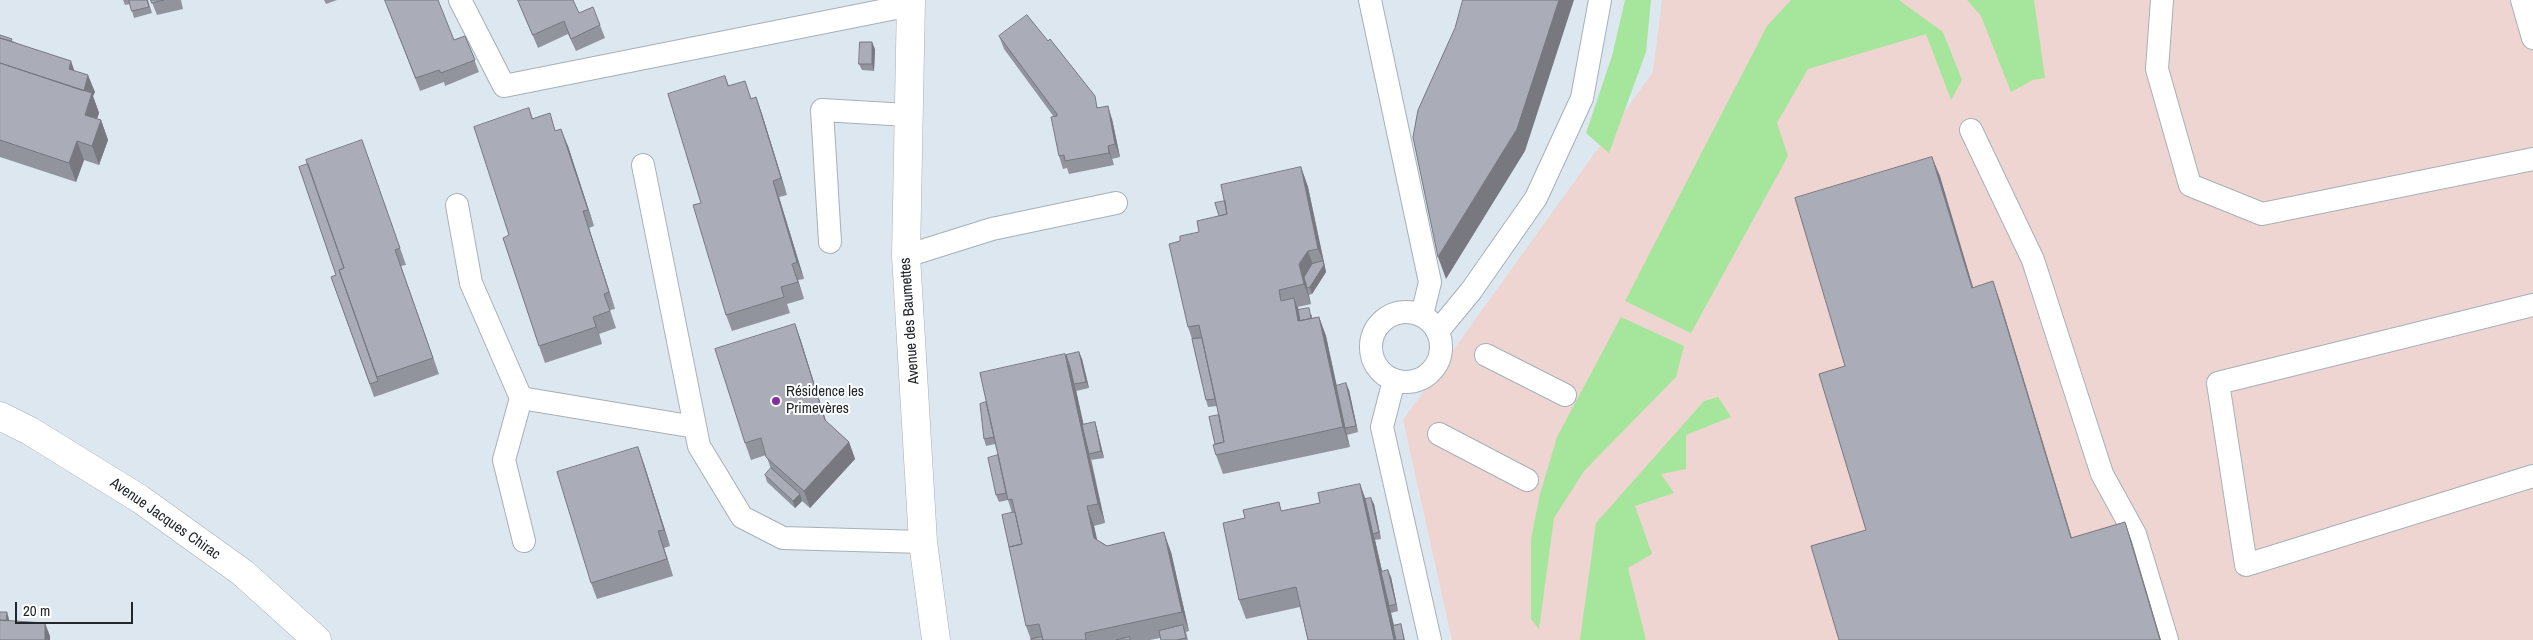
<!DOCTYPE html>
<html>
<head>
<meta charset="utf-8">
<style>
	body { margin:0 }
	#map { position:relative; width:2533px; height:640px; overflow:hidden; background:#dde7f0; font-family:"Archivo Narrow",sans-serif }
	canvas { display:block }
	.scale { position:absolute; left:15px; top:602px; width:118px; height:22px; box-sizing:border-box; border:2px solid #23272a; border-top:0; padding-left:6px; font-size:15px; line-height:18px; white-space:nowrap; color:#23272a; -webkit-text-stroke:4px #fff; paint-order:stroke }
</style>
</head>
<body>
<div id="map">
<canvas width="2533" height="640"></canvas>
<div class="scale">20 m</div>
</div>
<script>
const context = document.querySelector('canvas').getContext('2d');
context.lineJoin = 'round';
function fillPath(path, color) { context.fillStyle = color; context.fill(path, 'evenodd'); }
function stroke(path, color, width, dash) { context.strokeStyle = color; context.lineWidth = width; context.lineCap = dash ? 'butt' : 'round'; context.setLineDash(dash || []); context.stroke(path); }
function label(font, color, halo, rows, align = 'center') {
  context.font = font + ' "Archivo Narrow",sans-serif'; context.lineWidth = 4; context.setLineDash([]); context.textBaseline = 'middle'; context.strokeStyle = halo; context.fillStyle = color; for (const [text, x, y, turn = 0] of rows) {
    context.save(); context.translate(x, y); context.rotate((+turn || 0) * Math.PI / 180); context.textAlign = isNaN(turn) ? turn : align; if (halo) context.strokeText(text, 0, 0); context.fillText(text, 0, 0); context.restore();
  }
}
const commercial = new Path2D(`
	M 1662,0 L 2533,0 L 2533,640 L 1452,640 L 1403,420 L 1653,72 Z`);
const green = new Path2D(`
	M 1625,0 L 1651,0 L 1646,52 L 1609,153 L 1586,133 L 1612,56 Z
	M 1791,0 L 1899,0 L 1943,32 L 1962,80 L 1951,100 L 1926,34 L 1808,69 L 1777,123 L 1788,156 L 1691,333 L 1625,301 L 1767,26 Z
	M 1967,0 L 2034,0 L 2045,78 L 2033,80 L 2011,92 L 1981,16 Z
	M 1621,317 L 1684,346 L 1676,377 L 1584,471 L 1554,518 L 1539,629 L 1531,619 L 1531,539 L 1540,494 L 1557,437 Z
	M 1718,397 L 1731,417 L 1686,435 L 1686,469 L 1661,474 L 1674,493 L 1635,506 L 1652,554 L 1628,568 L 1646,640 L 1580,640 L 1596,523 L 1704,401 Z`);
const service = new Path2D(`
	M 460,0 L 504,86 L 911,5
	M 1370,0 L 1430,282 L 1422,315
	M 2162,0 L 2157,69 L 2190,185 L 2262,214 L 2533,159
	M 2522,0 L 2533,38
	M 1971,130 L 2033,260 L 2102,474 L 2135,534 L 2167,640
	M 643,165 L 699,446 L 742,517 L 783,538 L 923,542
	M 457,205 L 471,283 L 521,398 L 695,427
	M 830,242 L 822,110 L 908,115
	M 906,256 L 992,229 L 1116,203
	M 2533,305 L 2218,383 L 2246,565 L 2533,476
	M1371 347a35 35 0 1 1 70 0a35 35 0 1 1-70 0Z
	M 1438,331 L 1471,291 L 1536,198 L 1582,98 L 1600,0
	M 1486,355 L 1565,395
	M 1394,380 L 1382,427 L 1430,640
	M 521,398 L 504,460 L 524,541
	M 1439,434 L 1527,480`);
const minor = new Path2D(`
	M 911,0 L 906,256 L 923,542 L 936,640`);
const secondary = new Path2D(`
	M 0,416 L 30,431 L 140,499 L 243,573 L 317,640`);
const wall = new Path2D(`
	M 123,0 L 148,0 L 152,13 L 134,18 L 130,4 L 125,5 Z
	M 151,0 L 181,0 L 183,9 L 157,15 Z
	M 324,0 L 337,0 L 326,4 Z
	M 385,0 L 454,40 L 465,36 L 479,72 L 445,86 L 444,82 L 420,91 Z
	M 518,0 L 579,13 L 600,25 L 605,38 L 576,51 L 568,34 L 538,48 Z
	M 0,35 L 75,71 L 95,92 L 93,96 L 99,113 L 97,119 L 101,120 L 108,140 L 99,165 L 84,160 L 76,182 L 0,157 Z
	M 999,36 L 1099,108 L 1112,119 L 1120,157 L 1112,159 L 1114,165 L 1069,174 L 1067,168 L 1063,169 L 1059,156 L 1054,117 L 1004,49 Z
	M 875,49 L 874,71 L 862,70 L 859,64 Z
	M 725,76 L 729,86 L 752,99 L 756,97 L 762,114 L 787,195 L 779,197 L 804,279 L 798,280 L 804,299 L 787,304 L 790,313 L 732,331 L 726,315 L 701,203 Z
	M 529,108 L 533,119 L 556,131 L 568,146 L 594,226 L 589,228 L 615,309 L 610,310 L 616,328 L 599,334 L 602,344 L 545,363 L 539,346 L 509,235 Z
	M 368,157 L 406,265 L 401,266 L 439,374 L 383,394 L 383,393 L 383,394 L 374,397 L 331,277 L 336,275 Z
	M 1301,167 L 1308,187 L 1326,272 L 1312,294 L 1309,295 L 1311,304 L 1298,307 L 1299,310 L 1312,315 L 1312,318 L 1319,317 L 1326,336 L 1336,385 L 1349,390 L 1358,432 L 1347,435 L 1350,447 L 1223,474 L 1216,455 L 1215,444 L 1219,415 L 1217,406 L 1208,407 L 1206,400 L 1192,339 L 1188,327 L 1180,241 L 1199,232 L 1219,216 L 1225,201 Z
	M 795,324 L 801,341 L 826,422 L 849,442 L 855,459 L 810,508 L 802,501 L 795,508 L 767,482 L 765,475 L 771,469 L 766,455 L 751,460 L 745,443 Z
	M 1079,352 L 1082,359 L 1089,388 L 1076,391 L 1076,390 L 1083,425 L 1095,422 L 1097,429 L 1104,458 L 1091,460 L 1091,458 L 1105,523 L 1094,526 L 1097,540 L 1107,546 L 1171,552 L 1189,631 L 1186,632 L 1188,640 L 1161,640 L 1160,638 L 1150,640 L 1031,640 L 1026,626 L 1012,513 L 1008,500 L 999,502 L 996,495 L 998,455 L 995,444 L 986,446 L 984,439 L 986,402 L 1066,355 Z
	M 644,464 L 670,546 L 664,548 L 673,576 L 597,599 L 591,583 Z
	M 1366,499 L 1374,504 L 1381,539 L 1375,540 L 1382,571 L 1391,577 L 1398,611 L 1391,613 L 1394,625 L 1401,624 L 1405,640 L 1308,640 L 1300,607 L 1246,619 L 1239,600 L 1282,511 Z`);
const shadedWall = new Path2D(`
	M 1559,0 L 1574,0 L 1525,151 L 1446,279 L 1438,257 Z
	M 872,42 L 875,49 L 874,71 L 872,64 Z
	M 71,61 L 77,78 L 69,69 Z
	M 88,75 L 95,92 L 93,96 L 99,113 L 92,134 L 85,115 L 83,93 Z
	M 756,97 L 762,114 L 787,195 L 781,178 Z
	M 1108,106 L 1112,119 L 1120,157 L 1115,144 Z
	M 101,120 L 108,140 L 99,165 L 92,146 Z
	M 561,129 L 568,146 L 594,226 L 588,210 Z
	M 77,141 L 84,160 L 76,182 L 69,163 Z
	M 1108,146 L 1112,159 L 1114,165 L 1109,153 Z
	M 1932,157 L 1940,176 L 1979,307 L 1972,288 Z
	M 1301,167 L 1308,187 L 1326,272 L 1312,294 L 1310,287 L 1323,261 L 1318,249 Z
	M 773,181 L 779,197 L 804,279 L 797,262 Z
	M 583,211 L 589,228 L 615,309 L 609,292 Z
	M 1308,251 L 1315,270 L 1307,288 L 1311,304 L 1304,284 L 1299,264 Z
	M 792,264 L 798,280 L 804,299 L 798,282 Z
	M 1993,281 L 2000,301 L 2078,558 L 2071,538 Z
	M 1294,298 L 1301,317 L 1304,334 L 1298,321 Z
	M 593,317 L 599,334 L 602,344 L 596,327 Z
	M 1319,317 L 1326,336 L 1346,428 L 1345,428 L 1347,435 L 1350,447 L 1343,427 Z
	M 795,324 L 801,341 L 831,437 L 825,420 Z
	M 1079,352 L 1082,359 L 1089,388 L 1086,382 Z
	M 1065,354 L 1072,374 L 1074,384 L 1076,390 L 1090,453 L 1089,454 L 1105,523 L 1098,504 Z
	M 1346,383 L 1349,390 L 1358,432 L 1356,426 Z
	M 1095,422 L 1097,429 L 1104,458 L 1101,451 Z
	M 849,442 L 855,459 L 810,508 L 804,491 Z
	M 638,447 L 644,464 L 670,546 L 664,530 Z
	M 1360,484 L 1367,503 L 1373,534 L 1375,540 L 1390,606 L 1389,606 L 1391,613 L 1397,640 L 1394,640 Z
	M 800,494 L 802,501 L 795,508 L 793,501 Z
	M 1371,498 L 1374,504 L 1381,539 L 1379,532 Z
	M 1087,506 L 1094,526 L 1101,557 L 1094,538 Z
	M 2125,522 L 2132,542 L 2161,640 L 2160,640 Z
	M 658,531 L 664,548 L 673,576 L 667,559 Z
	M 1164,532 L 1171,552 L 1189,631 L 1182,612 Z
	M 1388,570 L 1391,577 L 1398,611 L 1396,604 Z
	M 7,612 L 9,619 L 9,633 L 6,626 Z
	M 45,623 L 50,636 L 50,640 L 45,640 Z`);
const building = new Path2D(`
	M 129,0 L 147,0 L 149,7 L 132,11 Z
	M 151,0 L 164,0 L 152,3 Z
	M 385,0 L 438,0 L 454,40 L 465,36 L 475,60 L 441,73 L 439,70 L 416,78 Z
	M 518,0 L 573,0 L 579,13 L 593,7 L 600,25 L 571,39 L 564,21 L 533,35 Z
	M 1463,0 L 1559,0 L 1517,129 L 1438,257 L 1413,137 L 1418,110 L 1455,28 Z
	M 1027,15 L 1048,41 L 1050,39 L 1095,96 L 1097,108 L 1108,106 L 1115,144 L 1108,146 L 1109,153 L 1065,161 L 1064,155 L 1059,156 L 1051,117 L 1057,116 L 1057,114 L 999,36 Z
	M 0,35 L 12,39 L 11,41 L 0,38 Z
	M 0,38 L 71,61 L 69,69 L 88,75 L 84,91 L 0,63 Z
	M 860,42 L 872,42 L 872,64 L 859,64 Z
	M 0,63 L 92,93 L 85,115 L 101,120 L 92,146 L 77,141 L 69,163 L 0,140 Z
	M 725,76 L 728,86 L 745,81 L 751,99 L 756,97 L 781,178 L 773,181 L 797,262 L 792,264 L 798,282 L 781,287 L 784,297 L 726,315 L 693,205 L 701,203 L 668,94 Z
	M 529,108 L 532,119 L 550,113 L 555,131 L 561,129 L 588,210 L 583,211 L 609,292 L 604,294 L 610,311 L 593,317 L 596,327 L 539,346 L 503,238 L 509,235 L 474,127 Z
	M 362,140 L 400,248 L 395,250 L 433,358 L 377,377 L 339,270 L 344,268 L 306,160 Z
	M 1932,157 L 1972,288 L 1993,281 L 2071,538 L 2125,522 L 2160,640 L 1839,640 L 1811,546 L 1866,530 L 1819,374 L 1845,366 L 1795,198 Z
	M 308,164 L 344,268 L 339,270 L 378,381 L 370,384 L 331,277 L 336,275 L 299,167 Z
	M 1301,167 L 1318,249 L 1308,251 L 1299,264 L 1304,284 L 1279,290 L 1281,301 L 1294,298 L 1298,321 L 1319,317 L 1343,427 L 1216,455 L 1213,445 L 1224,442 L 1216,402 L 1199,325 L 1188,327 L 1169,244 L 1180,241 L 1180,236 L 1199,232 L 1197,221 L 1227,214 L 1221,185 Z
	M 1225,201 L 1227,214 L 1219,216 L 1215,203 Z
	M 1323,261 L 1324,265 L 1310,287 L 1307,288 L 1304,277 L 1312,264 Z
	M 1309,308 L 1311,318 L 1300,321 L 1298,310 Z
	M 795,324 L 825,420 L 849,442 L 804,491 L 766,457 L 761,438 L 745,443 L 715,349 Z
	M 1202,338 L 1215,399 L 1206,400 L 1192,339 Z
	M 1079,352 L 1086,382 L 1074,384 L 1070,367 L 1066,355 Z
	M 1065,354 L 1098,504 L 1087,506 L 1094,538 L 1107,546 L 1164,532 L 1182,612 L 1085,633 L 1086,640 L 1043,640 L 1039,624 L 1026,626 L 1009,547 L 1022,544 L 1012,499 L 1008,500 L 980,373 Z
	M 1346,383 L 1356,426 L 1345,428 L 1336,386 Z
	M 986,402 L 994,437 L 984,439 L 980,404 Z
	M 1219,415 L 1224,442 L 1215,444 L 1209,417 Z
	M 1095,422 L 1101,451 L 1089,454 L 1082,425 Z
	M 638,447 L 664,530 L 658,531 L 667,559 L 591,583 L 557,472 Z
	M 998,455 L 1006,493 L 996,495 L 988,458 Z
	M 771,468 L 800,494 L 793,501 L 765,475 Z
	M 1360,484 L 1394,640 L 1308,640 L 1296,587 L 1239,600 L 1223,523 L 1245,518 L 1243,510 L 1279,502 L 1281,511 L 1320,503 L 1318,493 Z
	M 1371,498 L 1379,532 L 1373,534 L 1365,499 Z
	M 1015,512 L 1022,544 L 1009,547 L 1002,515 Z
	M 1388,570 L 1396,604 L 1389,606 L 1381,572 Z
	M 0,612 L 7,612 L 6,621 L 0,620 Z
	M 0,620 L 45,623 L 45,640 L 0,640 Z
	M 1401,624 L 1404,640 L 1396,640 L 1393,626 Z
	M 1183,625 L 1186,638 L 1176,640 L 1161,640 L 1159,631 Z
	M 1042,637 L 1043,640 L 1031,640 L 1031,639 Z
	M 1130,637 L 1130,640 L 1116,640 Z`);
const markers = [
	[776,401,5,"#822f9e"]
];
const streetNames = [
	["Avenue des Baumettes",910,321,-94],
	["Avenue Jacques Chirac",165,519,35]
];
const poiNames = [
	["Résidence les",786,392],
	["Primevères",786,409]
];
fillPath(commercial, '#efd5d1');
fillPath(green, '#a6e59c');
stroke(service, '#a6b0b7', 24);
stroke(minor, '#a6b0b7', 29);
stroke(secondary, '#a6b0b7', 29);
stroke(service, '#fff', 22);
stroke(minor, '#fff', 28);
stroke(secondary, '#fff', 28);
fillPath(wall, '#92949d');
fillPath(shadedWall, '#777880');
fillPath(building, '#aaacb7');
stroke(building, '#777880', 1);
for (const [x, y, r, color] of markers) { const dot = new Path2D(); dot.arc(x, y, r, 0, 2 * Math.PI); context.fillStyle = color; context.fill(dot); stroke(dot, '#fff', 2); }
label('15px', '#23272a', '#fff', streetNames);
label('15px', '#23272a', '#fff', poiNames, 'left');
</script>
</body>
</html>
